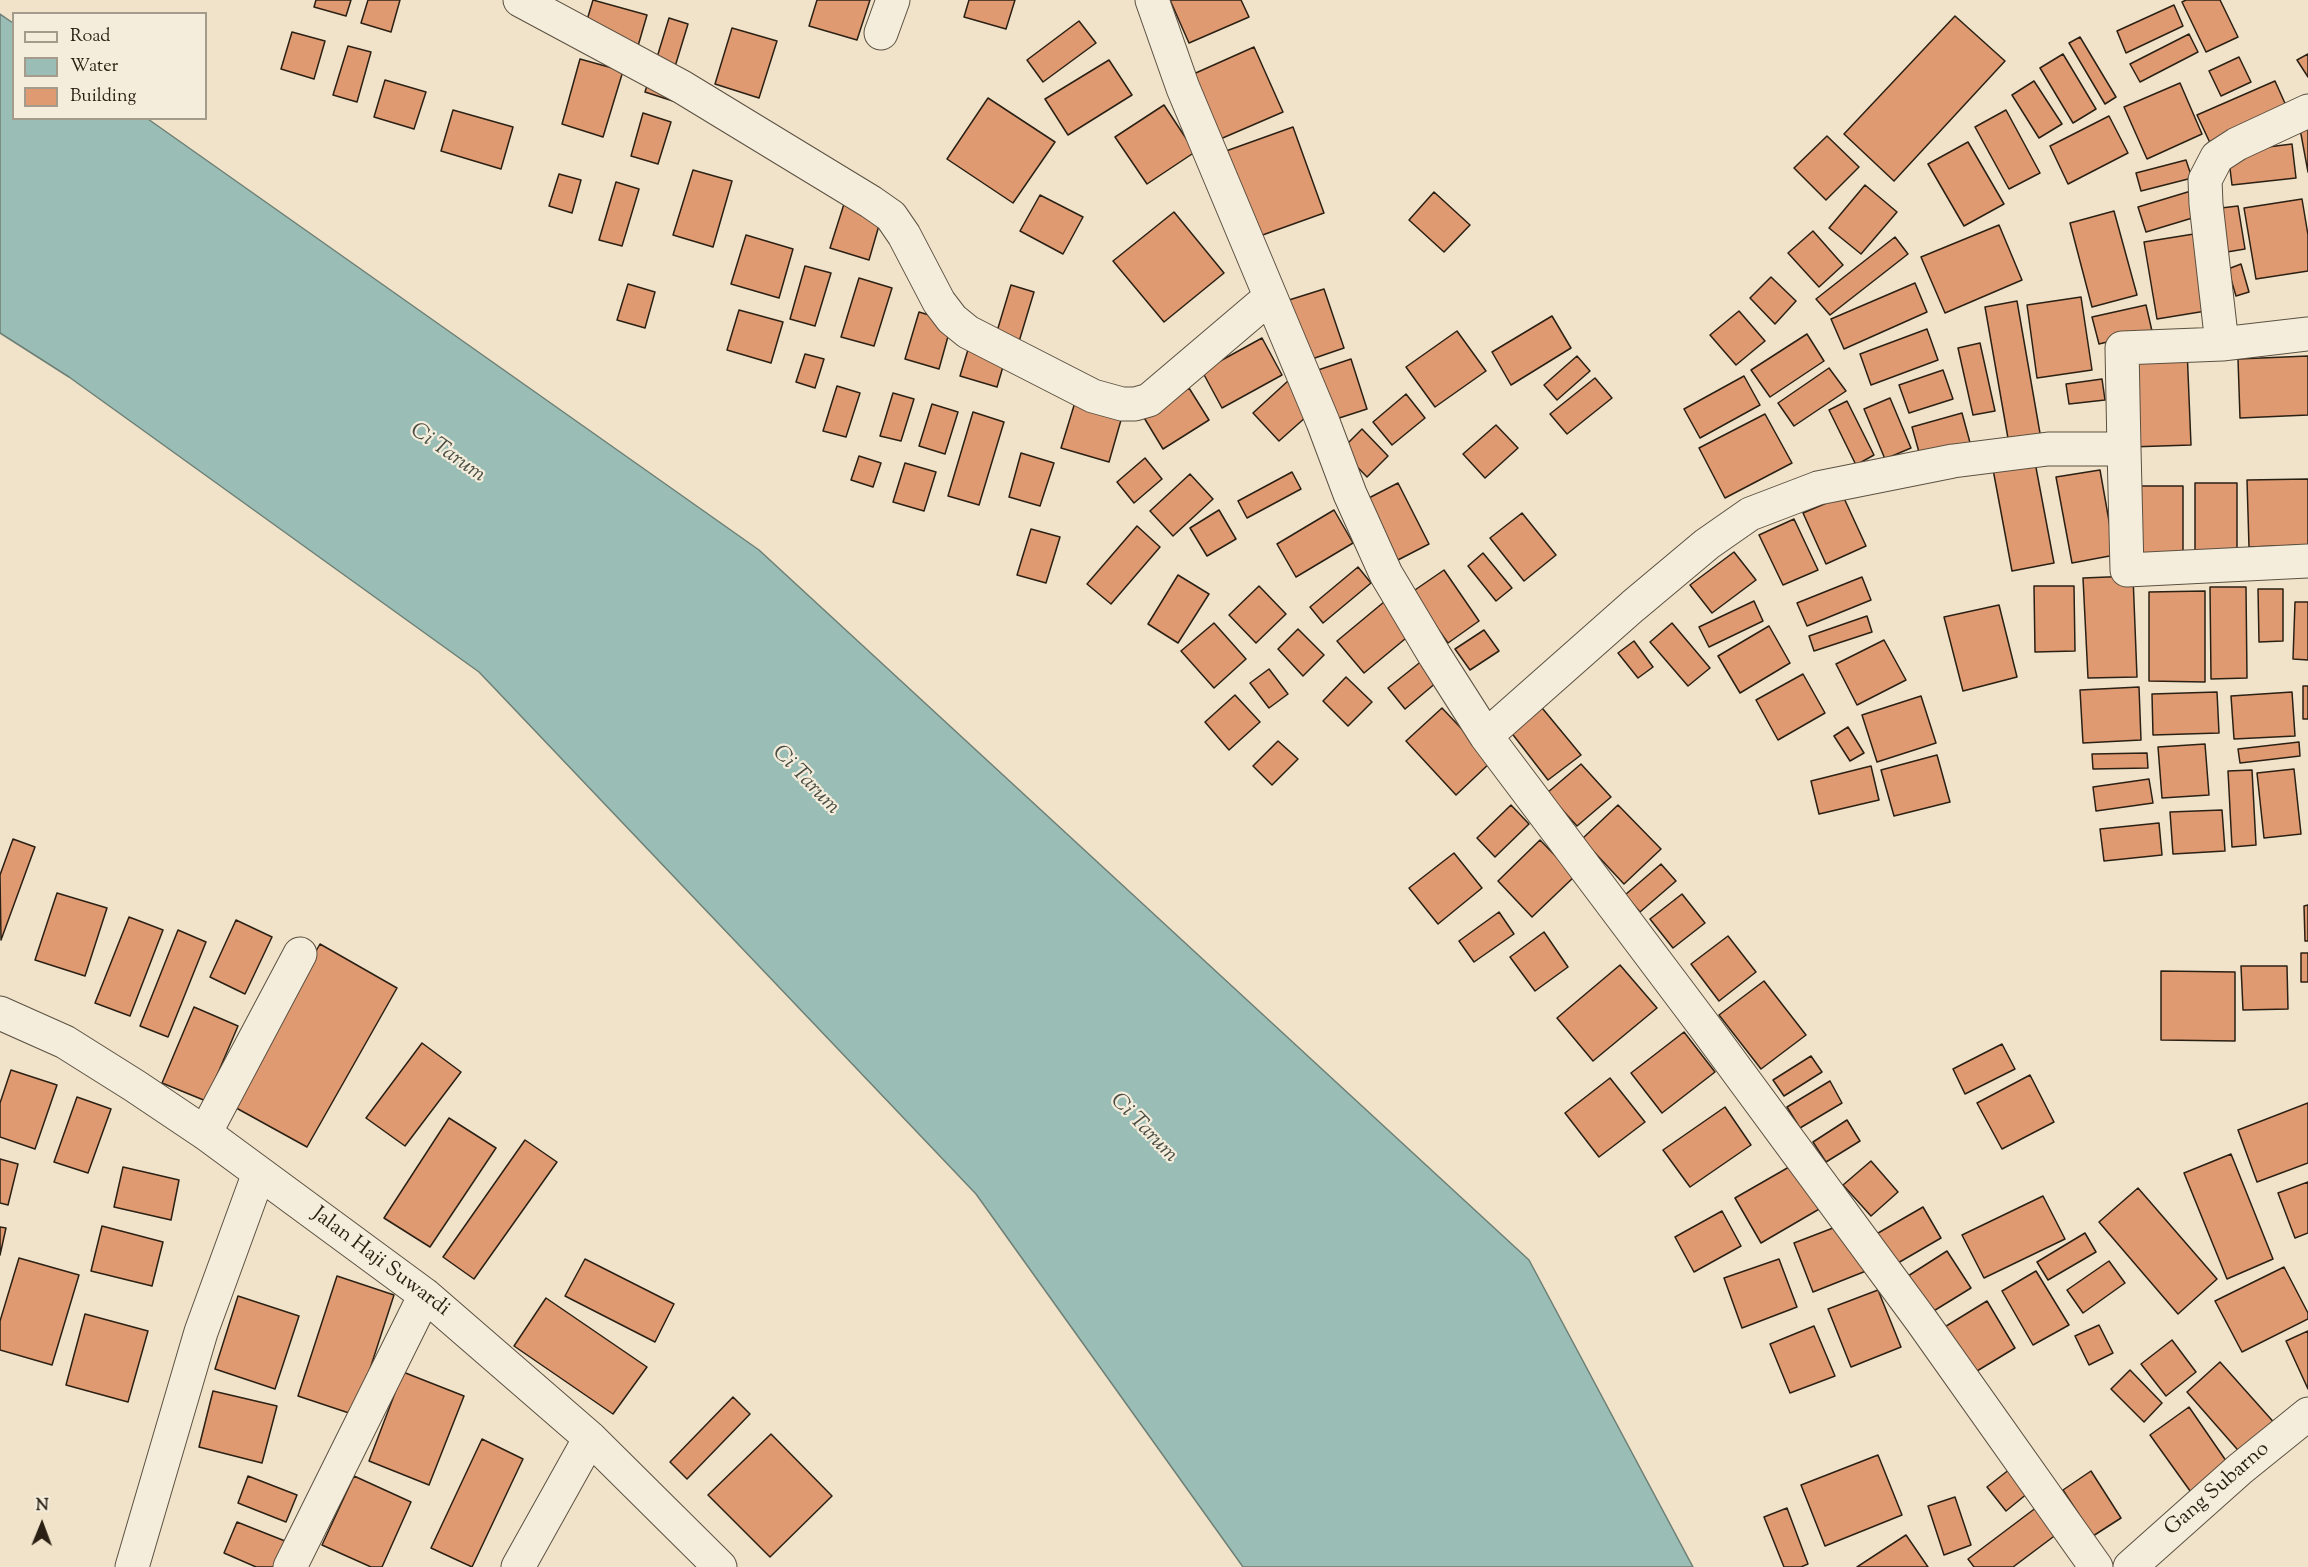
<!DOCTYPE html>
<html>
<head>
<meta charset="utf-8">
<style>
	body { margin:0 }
	#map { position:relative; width:2308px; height:1567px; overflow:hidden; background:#f0e3c9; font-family:"Sorts Mill Goudy",serif }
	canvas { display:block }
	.legend { position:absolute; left:12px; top:12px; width:195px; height:108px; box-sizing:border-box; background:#f5eddc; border:2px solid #a49b8c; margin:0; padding:8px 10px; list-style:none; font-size:18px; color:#2b2014 }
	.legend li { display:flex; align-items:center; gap:12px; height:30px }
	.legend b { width:30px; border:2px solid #a49b8c }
	.north { position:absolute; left:12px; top:1495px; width:60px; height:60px; -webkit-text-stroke:4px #f5eddc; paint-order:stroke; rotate:1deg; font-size:16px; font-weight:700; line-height:24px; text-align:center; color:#2b2014 }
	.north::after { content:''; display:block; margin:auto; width:21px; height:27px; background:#2b2014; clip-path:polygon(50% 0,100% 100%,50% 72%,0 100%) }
</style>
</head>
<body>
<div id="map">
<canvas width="2308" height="1567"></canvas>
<ul class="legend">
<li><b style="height:8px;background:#f5eddc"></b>Road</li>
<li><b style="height:16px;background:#9abeb6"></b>Water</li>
<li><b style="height:16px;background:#e09a71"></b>Building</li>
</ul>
<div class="north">N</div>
</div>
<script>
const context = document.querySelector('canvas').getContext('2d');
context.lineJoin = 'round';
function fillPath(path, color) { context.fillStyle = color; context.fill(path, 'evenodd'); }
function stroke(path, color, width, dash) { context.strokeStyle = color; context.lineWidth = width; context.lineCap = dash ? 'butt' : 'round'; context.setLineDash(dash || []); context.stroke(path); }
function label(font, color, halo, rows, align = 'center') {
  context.font = font + ' "Sorts Mill Goudy",serif'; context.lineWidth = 4.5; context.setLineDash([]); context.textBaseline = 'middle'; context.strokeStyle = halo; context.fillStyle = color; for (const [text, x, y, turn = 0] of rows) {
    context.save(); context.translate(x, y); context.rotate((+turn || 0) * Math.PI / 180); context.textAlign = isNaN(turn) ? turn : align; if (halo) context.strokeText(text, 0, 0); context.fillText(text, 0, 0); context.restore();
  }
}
const water = new Path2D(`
	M 0,14 L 13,23 L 14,118 L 148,119 L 759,550 L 1529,1260 L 1693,1567 L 1243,1567 L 976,1194 L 479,672 L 69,377 L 0,333 Z`);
const building = new Path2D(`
	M 316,0 L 351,0 L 346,16 L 314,7 Z
	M 368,0 L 400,0 L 391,32 L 361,23 Z
	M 593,0 L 647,15 L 638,46 L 584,30 Z
	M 817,0 L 870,0 L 857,40 L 809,26 Z
	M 969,0 L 1015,0 L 1006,29 L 964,17 Z
	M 1170,0 L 1241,0 L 1249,17 L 1189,43 Z
	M 2186,0 L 2220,0 L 2238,37 L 2206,52 L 2182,2 Z
	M 2174,5 L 2183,26 L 2126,53 L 2117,31 Z
	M 1955,16 L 2005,61 L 1894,181 L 1844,134 Z
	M 669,18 L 688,24 L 674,70 L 655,64 Z
	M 1079,21 L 1096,43 L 1043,82 L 1027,60 Z
	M 732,28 L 777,41 L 759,98 L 715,84 Z
	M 292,32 L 325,41 L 314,79 L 281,69 Z
	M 2189,34 L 2198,52 L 2140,82 L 2130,64 Z
	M 2080,37 L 2116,97 L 2105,104 L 2069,43 Z
	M 348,46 L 371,52 L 357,102 L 333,95 Z
	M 1254,47 L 1283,112 L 1218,140 L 1189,76 Z
	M 2063,54 L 2096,109 L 2073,123 L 2040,68 Z
	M 2308,54 L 2308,77 L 2297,60 Z
	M 2239,57 L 2251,82 L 2221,96 L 2209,71 Z
	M 580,59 L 623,71 L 603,137 L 562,124 Z
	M 1109,60 L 1132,95 L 1068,135 L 1045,99 Z
	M 649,79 L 676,102 L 645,92 Z
	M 385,80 L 426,92 L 414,129 L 374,117 Z
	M 2034,81 L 2062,124 L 2039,138 L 2012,95 Z
	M 2275,81 L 2288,110 L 2211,145 L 2197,115 Z
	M 2180,83 L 2202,134 L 2147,159 L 2124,107 Z
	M 988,98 L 1055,142 L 1013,203 L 947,159 Z
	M 1164,105 L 1195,152 L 1147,184 L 1115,137 Z
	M 453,110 L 513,127 L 501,169 L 441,151 Z
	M 2006,110 L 2040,173 L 2009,189 L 1975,127 Z
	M 643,113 L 671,122 L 658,164 L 631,156 Z
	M 2109,116 L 2128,153 L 2068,184 L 2050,146 Z
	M 2308,116 L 2308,172 L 2298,118 Z
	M 1293,127 L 1324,213 L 1257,237 L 1226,151 Z
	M 1827,136 L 1859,167 L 1826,200 L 1794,168 Z
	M 1968,142 L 2004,204 L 1964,226 L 1928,164 Z
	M 2292,144 L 2296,178 L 2232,185 L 2228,152 Z
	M 2186,160 L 2192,178 L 2141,191 L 2136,173 Z
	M 693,170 L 732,181 L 713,247 L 673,235 Z
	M 559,174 L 581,180 L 572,213 L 549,206 Z
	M 616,182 L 639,189 L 622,246 L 599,240 Z
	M 1865,185 L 1897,212 L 1861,254 L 1829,228 Z
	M 2191,191 L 2199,216 L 2146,232 L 2138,207 Z
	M 1434,192 L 1470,225 L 1444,252 L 1409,220 Z
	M 1040,195 L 1083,217 L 1063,254 L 1020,231 Z
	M 2302,199 L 2308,235 L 2308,271 L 2256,279 L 2244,208 Z
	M 844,204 L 882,215 L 869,260 L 830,248 Z
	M 2238,206 L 2245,249 L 2227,252 L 2221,208 Z
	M 2114,211 L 2137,295 L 2092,307 L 2070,223 Z
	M 1174,212 L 1224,273 L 1164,322 L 1113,261 Z
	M 1999,225 L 2022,280 L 1945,313 L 1921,257 Z
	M 1813,231 L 1843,265 L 1819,287 L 1788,253 Z
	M 2200,233 L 2212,310 L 2157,319 L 2144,242 Z
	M 746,235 L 793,249 L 779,298 L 731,284 Z
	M 1895,237 L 1908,254 L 1830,315 L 1816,299 Z
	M 2241,264 L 2249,292 L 2236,296 L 2228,269 Z
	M 805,266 L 831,273 L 815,326 L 790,319 Z
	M 1771,277 L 1796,301 L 1775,324 L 1750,298 Z
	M 859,278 L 892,288 L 874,346 L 841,337 Z
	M 1915,283 L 1927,312 L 1844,349 L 1831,319 Z
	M 628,284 L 655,292 L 645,328 L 617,320 Z
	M 1011,285 L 1034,292 L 1018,345 L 995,338 Z
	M 1324,289 L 1344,348 L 1309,360 L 1289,300 Z
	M 2081,297 L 2092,370 L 2037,378 L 2027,305 Z
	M 2017,301 L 2041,439 L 2009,444 L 1985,307 Z
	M 2146,305 L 2152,331 L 2099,344 L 2092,317 Z
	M 739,310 L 783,322 L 771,363 L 727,350 Z
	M 1739,311 L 1765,341 L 1736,365 L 1710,335 Z
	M 919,312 L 952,322 L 939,369 L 905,359 Z
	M 1552,316 L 1571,348 L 1511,385 L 1492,352 Z
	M 1927,329 L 1938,360 L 1871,385 L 1860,354 Z
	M 1457,331 L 1486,371 L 1435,407 L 1406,367 Z
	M 1807,334 L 1824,361 L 1770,397 L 1751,370 Z
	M 1262,338 L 1282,375 L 1222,408 L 1202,371 Z
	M 970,343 L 1007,353 L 997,387 L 960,376 Z
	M 1980,343 L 1995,411 L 1973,415 L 1958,348 Z
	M 2187,349 L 2191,445 L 2130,447 L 2125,352 Z
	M 805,354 L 824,359 L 815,388 L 796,382 Z
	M 1577,356 L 1590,371 L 1557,400 L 1544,385 Z
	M 2308,356 L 2308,415 L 2240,418 L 2238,359 Z
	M 1351,359 L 1367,409 L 1333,420 L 1318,370 Z
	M 1829,368 L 1846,391 L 1794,426 L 1778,403 Z
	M 1943,370 L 1953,399 L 1909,413 L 1899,385 Z
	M 1744,376 L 1760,405 L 1700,438 L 1684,409 Z
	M 1595,378 L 1612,398 L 1567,434 L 1550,414 Z
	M 2102,379 L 2105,400 L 2069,404 L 2066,384 Z
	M 1289,380 L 1316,408 L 1279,441 L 1253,413 Z
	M 837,386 L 860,393 L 846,437 L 823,431 Z
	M 1189,388 L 1209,420 L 1163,449 L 1143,416 Z
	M 893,393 L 914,399 L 901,441 L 880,436 Z
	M 1406,394 L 1425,418 L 1392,445 L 1373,422 Z
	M 1890,398 L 1911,448 L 1885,459 L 1864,409 Z
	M 1076,399 L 1123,413 L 1109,462 L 1061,448 Z
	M 1847,401 L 1874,455 L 1856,465 L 1829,410 Z
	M 932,404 L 958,412 L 945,454 L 919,446 Z
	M 973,412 L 1004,422 L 979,505 L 948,496 Z
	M 1962,413 L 1972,450 L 1922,463 L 1912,427 Z
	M 1765,414 L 1792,463 L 1725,498 L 1699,448 Z
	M 1496,425 L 1518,448 L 1485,478 L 1463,454 Z
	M 1362,429 L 1388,456 L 1367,477 L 1341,450 Z
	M 1021,453 L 1054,463 L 1040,506 L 1009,497 Z
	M 859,456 L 881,463 L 873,487 L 851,480 Z
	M 2034,457 L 2054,563 L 2012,571 L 1992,464 Z
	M 1145,458 L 1162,479 L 1134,503 L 1117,482 Z
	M 905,463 L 936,472 L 924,511 L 893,502 Z
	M 2100,470 L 2115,555 L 2072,563 L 2056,477 Z
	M 1292,472 L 1301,489 L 1247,518 L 1238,501 Z
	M 1190,474 L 1213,499 L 1173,536 L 1150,511 Z
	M 2308,479 L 2308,545 L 2249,547 L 2247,480 Z
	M 1398,483 L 1429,544 L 1394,562 L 1363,501 Z
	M 2195,483 L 2237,483 L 2237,555 L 2195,555 Z
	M 2130,486 L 2183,486 L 2183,557 L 2131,557 Z
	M 1843,496 L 1866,546 L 1826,564 L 1803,513 Z
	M 1219,510 L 1236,539 L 1207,556 L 1190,528 Z
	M 1334,510 L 1353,543 L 1296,577 L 1277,544 Z
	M 1522,513 L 1556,555 L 1524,581 L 1490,538 Z
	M 1794,519 L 1818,570 L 1783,585 L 1759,535 Z
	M 1137,526 L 1160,547 L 1111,604 L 1087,584 Z
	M 1031,529 L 1060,537 L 1046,583 L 1017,575 Z
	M 1734,552 L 1756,580 L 1712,613 L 1690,585 Z
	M 1483,553 L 1512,588 L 1496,601 L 1468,566 Z
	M 1358,567 L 1371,583 L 1323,623 L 1310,607 Z
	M 1444,570 L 1479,621 L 1448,643 L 1412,592 Z
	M 1178,575 L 1209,594 L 1178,643 L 1148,624 Z
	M 2133,576 L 2137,677 L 2088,678 L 2083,578 Z
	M 1862,577 L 1871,600 L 1807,626 L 1797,603 Z
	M 1259,586 L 1286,614 L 1256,643 L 1229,615 Z
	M 2034,586 L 2074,586 L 2075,651 L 2035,652 Z
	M 2210,587 L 2246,587 L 2247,678 L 2211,679 Z
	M 2258,589 L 2283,589 L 2283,641 L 2259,642 Z
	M 2205,591 L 2205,682 L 2149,681 L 2149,592 Z
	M 1390,597 L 1417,629 L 1364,673 L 1337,641 Z
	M 1754,601 L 1763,621 L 1709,647 L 1699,627 Z
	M 2295,602 L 2308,602 L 2308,660 L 2293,659 Z
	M 1999,605 L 2017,677 L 1963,691 L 1944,617 Z
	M 1867,616 L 1872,632 L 1814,651 L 1809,636 Z
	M 1214,623 L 1246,659 L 1214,688 L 1181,651 Z
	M 1672,623 L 1710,668 L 1688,686 L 1650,642 Z
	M 1769,626 L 1790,663 L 1740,693 L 1718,656 Z
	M 1298,629 L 1324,655 L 1303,676 L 1278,649 Z
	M 1484,630 L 1499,651 L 1470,670 L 1455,649 Z
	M 1884,640 L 1906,680 L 1857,705 L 1836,664 Z
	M 1634,641 L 1653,667 L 1638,678 L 1618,653 Z
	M 1428,656 L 1444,676 L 1405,709 L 1388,688 Z
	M 1269,669 L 1288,694 L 1269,708 L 1250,683 Z
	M 1803,674 L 1825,713 L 1778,740 L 1756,700 Z
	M 1346,677 L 1372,702 L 1348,726 L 1323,701 Z
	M 2303,686 L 2308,686 L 2308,719 L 2303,719 Z
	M 2139,687 L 2141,740 L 2083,743 L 2080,690 Z
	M 2217,692 L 2219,733 L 2153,735 L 2152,694 Z
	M 2292,692 L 2295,736 L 2234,739 L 2231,696 Z
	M 1235,695 L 1260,722 L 1229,750 L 1205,722 Z
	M 1921,696 L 1936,743 L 1877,762 L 1862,715 Z
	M 1538,703 L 1581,755 L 1548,780 L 1507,727 Z
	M 1442,708 L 1492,761 L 1456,795 L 1406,741 Z
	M 1848,727 L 1864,753 L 1850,761 L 1834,736 Z
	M 1278,741 L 1298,759 L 1272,785 L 1253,766 Z
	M 2299,742 L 2300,756 L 2240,763 L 2238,749 Z
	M 2205,744 L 2209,795 L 2162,798 L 2158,747 Z
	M 2147,753 L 2148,768 L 2093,769 L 2092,754 Z
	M 1937,755 L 1950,802 L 1894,816 L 1881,770 Z
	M 1581,764 L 1611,797 L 1577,826 L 1547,793 Z
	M 1871,766 L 1879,800 L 1819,814 L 1811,781 Z
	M 2294,769 L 2301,834 L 2264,838 L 2257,773 Z
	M 2252,770 L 2256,845 L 2232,847 L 2228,771 Z
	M 2149,779 L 2153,803 L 2096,811 L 2093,787 Z
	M 1511,805 L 1529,824 L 1495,857 L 1477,838 Z
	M 1618,805 L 1661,849 L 1624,884 L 1582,839 Z
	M 2222,810 L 2225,851 L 2173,854 L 2170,812 Z
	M 2159,823 L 2162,855 L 2104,861 L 2100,829 Z
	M 13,839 L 35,847 L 1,940 L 0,875 Z
	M 1540,840 L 1575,876 L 1532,917 L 1498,881 Z
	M 1454,853 L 1482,888 L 1438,924 L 1409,888 Z
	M 1661,864 L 1676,881 L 1640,912 L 1625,895 Z
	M 57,893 L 107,908 L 85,976 L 35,960 Z
	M 1682,894 L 1705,923 L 1673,948 L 1650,919 Z
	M 2308,905 L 2308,941 L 2305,941 L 2304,906 Z
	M 1499,912 L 1514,934 L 1474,962 L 1459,941 Z
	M 129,917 L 163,930 L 130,1016 L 95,1003 Z
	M 236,920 L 272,937 L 245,994 L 210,977 Z
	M 178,930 L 206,942 L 168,1037 L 140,1026 Z
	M 1544,932 L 1568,967 L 1535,991 L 1510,957 Z
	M 1728,936 L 1756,972 L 1719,1001 L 1691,964 Z
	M 320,944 L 397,988 L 307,1147 L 229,1104 Z
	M 2301,953 L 2308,953 L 2308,982 L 2301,982 Z
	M 1620,965 L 1657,1008 L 1593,1061 L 1557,1018 Z
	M 2241,966 L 2287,966 L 2288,1009 L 2243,1010 Z
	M 2161,971 L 2235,972 L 2235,1041 L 2161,1040 Z
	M 1764,981 L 1806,1035 L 1761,1069 L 1719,1015 Z
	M 194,1007 L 238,1026 L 206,1101 L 162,1083 Z
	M 1684,1032 L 1715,1072 L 1662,1113 L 1631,1073 Z
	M 422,1043 L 461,1072 L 405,1146 L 366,1118 Z
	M 2002,1044 L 2015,1069 L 1965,1094 L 1953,1069 Z
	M 1811,1056 L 1822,1072 L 1784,1096 L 1773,1080 Z
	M 11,1070 L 57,1085 L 35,1149 L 0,1137 L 0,1103 Z
	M 2030,1075 L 2054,1122 L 2002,1149 L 1977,1103 Z
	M 1610,1078 L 1645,1122 L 1599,1157 L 1565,1113 Z
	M 1830,1081 L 1842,1103 L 1800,1128 L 1787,1107 Z
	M 77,1097 L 111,1109 L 88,1173 L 54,1162 Z
	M 2308,1103 L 2308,1163 L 2257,1182 L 2238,1130 Z
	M 1725,1107 L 1751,1145 L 1690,1187 L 1663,1150 Z
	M 449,1118 L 496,1148 L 430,1247 L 384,1218 Z
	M 1847,1120 L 1860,1141 L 1826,1162 L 1813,1142 Z
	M 525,1140 L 557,1162 L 474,1279 L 443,1257 Z
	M 2231,1154 L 2273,1259 L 2227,1279 L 2184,1173 Z
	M 0,1159 L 18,1164 L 8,1205 L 0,1203 Z
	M 1871,1161 L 1898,1192 L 1871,1216 L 1843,1185 Z
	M 1796,1163 L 1821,1208 L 1761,1243 L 1735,1198 Z
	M 123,1167 L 179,1180 L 171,1220 L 114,1207 Z
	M 2308,1182 L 2308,1233 L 2295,1238 L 2278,1193 Z
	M 2138,1188 L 2217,1279 L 2178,1314 L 2099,1222 Z
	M 2043,1196 L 2065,1239 L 1984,1278 L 1962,1235 Z
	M 1923,1207 L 1941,1238 L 1891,1267 L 1873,1236 Z
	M 1722,1211 L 1741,1246 L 1694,1272 L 1675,1237 Z
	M 1846,1223 L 1866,1271 L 1813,1292 L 1794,1243 Z
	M 102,1226 L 163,1242 L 152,1286 L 91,1271 Z
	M 0,1227 L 6,1228 L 0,1255 Z
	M 2085,1233 L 2096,1252 L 2048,1280 L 2037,1262 Z
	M 1947,1251 L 1971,1288 L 1932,1312 L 1908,1276 Z
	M 19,1258 L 79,1275 L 52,1365 L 0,1350 L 0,1321 Z
	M 585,1259 L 674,1304 L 655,1342 L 565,1296 Z
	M 1779,1259 L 1797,1307 L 1742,1328 L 1724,1278 Z
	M 2109,1261 L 2125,1283 L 2083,1313 L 2067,1290 Z
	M 2284,1267 L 2308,1313 L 2308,1319 L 2242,1352 L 2215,1301 Z
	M 2036,1271 L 2069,1325 L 2033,1345 L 2002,1291 Z
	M 337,1276 L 394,1295 L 355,1415 L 298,1396 Z
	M 1878,1290 L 1901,1347 L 1851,1367 L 1828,1309 Z
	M 238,1296 L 299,1316 L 275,1389 L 215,1369 Z
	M 546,1298 L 647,1367 L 613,1414 L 514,1346 Z
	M 1987,1301 L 2015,1348 L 1972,1374 L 1943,1328 Z
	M 85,1314 L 148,1331 L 128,1402 L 66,1385 Z
	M 2099,1325 L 2113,1353 L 2089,1365 L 2075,1336 Z
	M 1814,1326 L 1835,1376 L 1790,1393 L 1770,1344 Z
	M 2308,1331 L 2308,1389 L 2286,1341 Z
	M 2172,1340 L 2196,1372 L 2166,1396 L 2141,1364 Z
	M 2220,1362 L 2278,1427 L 2244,1457 L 2187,1392 Z
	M 2130,1370 L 2162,1403 L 2144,1422 L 2111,1389 Z
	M 403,1372 L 464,1396 L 429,1485 L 369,1461 Z
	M 213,1391 L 277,1406 L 262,1463 L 199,1447 Z
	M 733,1397 L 750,1414 L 687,1479 L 670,1462 Z
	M 2189,1407 L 2231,1468 L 2193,1495 L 2150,1435 Z
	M 771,1434 L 832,1496 L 770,1557 L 708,1495 Z
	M 482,1439 L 523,1459 L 472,1567 L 431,1548 Z
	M 1878,1455 L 1902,1515 L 1825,1546 L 1801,1485 Z
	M 2010,1469 L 2028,1493 L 2006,1511 L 1987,1487 Z
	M 2091,1471 L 2121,1518 L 2093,1536 L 2063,1490 Z
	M 248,1476 L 297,1495 L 286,1522 L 238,1503 Z
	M 354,1476 L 411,1502 L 382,1567 L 371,1567 L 322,1545 Z
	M 1955,1497 L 1971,1545 L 1944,1555 L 1928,1506 Z
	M 2037,1507 L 2057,1534 L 2013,1567 L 1974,1567 L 1968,1559 Z
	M 1787,1508 L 1808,1564 L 1801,1567 L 1784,1567 L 1764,1517 Z
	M 237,1522 L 285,1541 L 275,1567 L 256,1567 L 224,1553 Z
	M 1906,1535 L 1928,1567 L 1857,1567 Z`);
const minor = new Path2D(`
	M 520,0 L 682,87 L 871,202 L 891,216 L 904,235 L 939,302 L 952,319 L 968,332 L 1093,396 L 1122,404 L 1135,404 L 1149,400 L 1269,298
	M 1152,0 L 1183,88 L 1323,422 L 1350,494 L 1386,574 L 1435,656 L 1486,736 L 1705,1027 L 1921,1320 L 2096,1567
	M 881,33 L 893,0
	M 2222,344 L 2206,204 L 2205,180 L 2217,157 L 2237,144 L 2308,111
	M 2124,449 L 2127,570 L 2308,561
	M 1486,736 L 1633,606 L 1707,544 L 1750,514 L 1818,488 L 1953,461 L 2048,449 L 2124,449 L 2122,348 L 2222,344 L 2308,334
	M 0,1013 L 65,1042 L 135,1086 L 205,1133 L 425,1295 L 590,1438 L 720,1567
	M 205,1133 L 300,954
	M 132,1567 L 201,1332 L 259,1173
	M 290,1567 L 425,1295
	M 518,1567 L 590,1438
	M 2130,1567 L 2240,1469 L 2308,1414`);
const streetNames = [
	["Jalan Haji Suwardi",380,1263,37],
	["Gang Subarno",2218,1490,-41]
];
const waterNames = [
	["Ci Tarum",447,454,35],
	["Ci Tarum",805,781,46],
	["Ci Tarum",1143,1129,46]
];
fillPath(water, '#9abeb6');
stroke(water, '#6e7f75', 1.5);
fillPath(building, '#e09a71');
stroke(building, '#2b2014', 1.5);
stroke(minor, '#5c5141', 35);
stroke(minor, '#f5eddc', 33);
label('21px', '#2b2014', '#f5eddc', streetNames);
label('italic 22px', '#4c4f45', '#f5eddc', waterNames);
</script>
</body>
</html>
